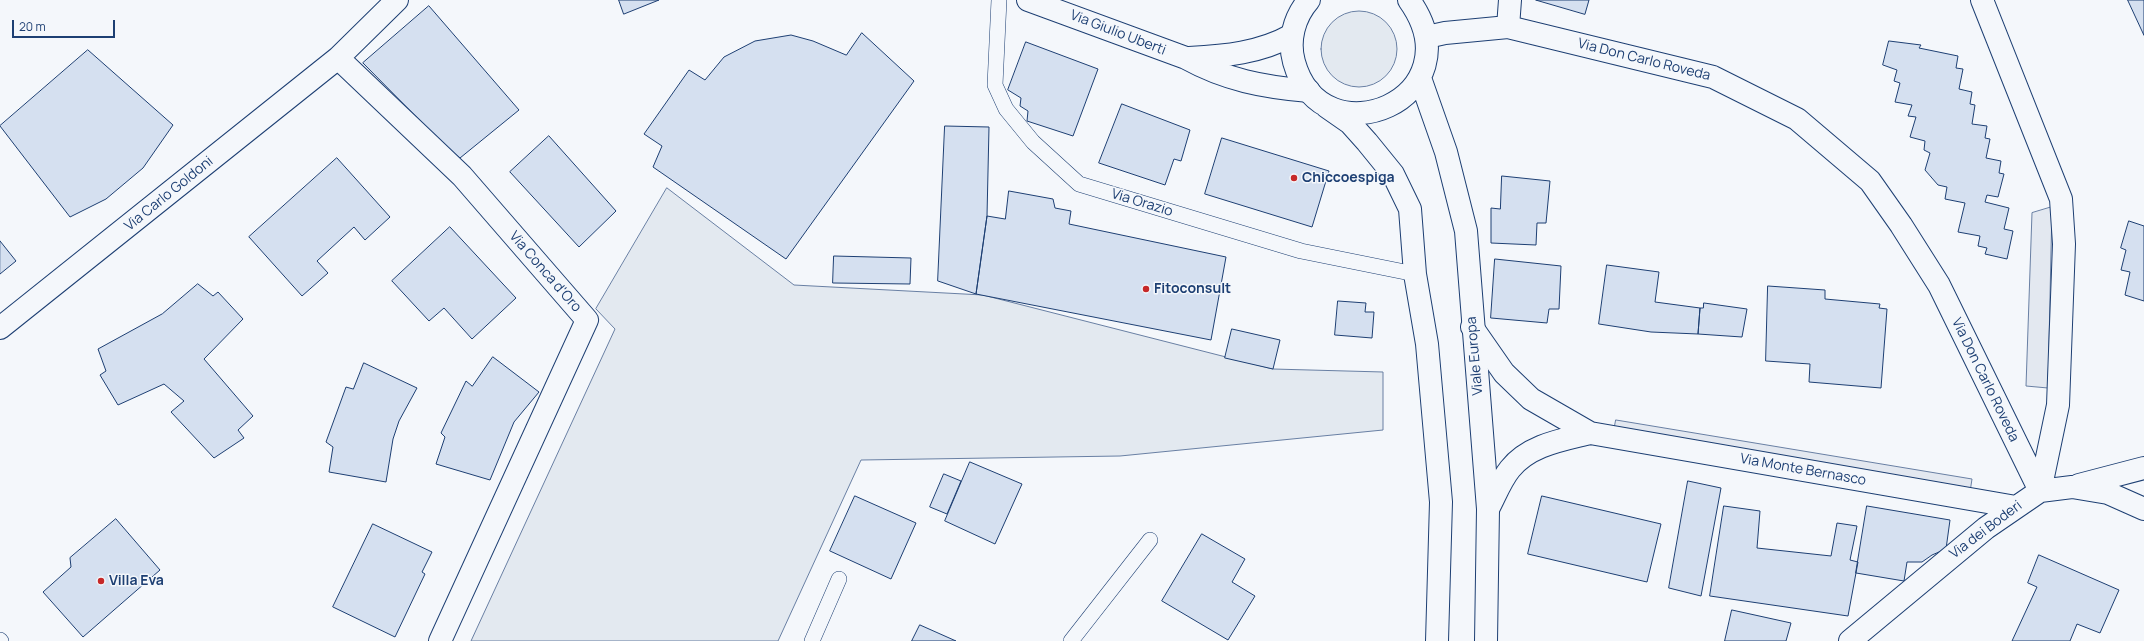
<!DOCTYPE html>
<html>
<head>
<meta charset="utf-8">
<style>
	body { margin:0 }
	#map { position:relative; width:2144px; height:641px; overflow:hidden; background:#f4f7fb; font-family:Manrope,sans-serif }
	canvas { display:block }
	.scale { position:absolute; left:12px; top:20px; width:103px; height:18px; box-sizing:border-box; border:2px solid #1d3f73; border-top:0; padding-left:5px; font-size:12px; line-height:14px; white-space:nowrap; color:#1d3f73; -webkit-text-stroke:3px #f4f7fb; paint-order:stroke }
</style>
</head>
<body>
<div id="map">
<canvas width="2144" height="641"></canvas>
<div class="scale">20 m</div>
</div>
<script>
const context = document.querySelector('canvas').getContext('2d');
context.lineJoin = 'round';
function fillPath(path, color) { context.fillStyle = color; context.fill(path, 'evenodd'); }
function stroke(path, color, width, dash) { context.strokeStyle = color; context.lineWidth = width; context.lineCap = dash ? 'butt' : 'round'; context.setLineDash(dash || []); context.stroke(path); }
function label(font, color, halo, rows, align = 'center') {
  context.font = font + ' Manrope,sans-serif'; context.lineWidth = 3; context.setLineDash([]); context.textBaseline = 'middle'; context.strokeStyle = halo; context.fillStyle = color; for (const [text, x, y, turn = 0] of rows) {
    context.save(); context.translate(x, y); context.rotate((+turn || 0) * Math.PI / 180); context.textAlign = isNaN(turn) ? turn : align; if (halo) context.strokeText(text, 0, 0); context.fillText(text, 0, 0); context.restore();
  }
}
const green = new Path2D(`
	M1321 49a38 38 0 1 1 76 0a38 38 0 1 1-76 0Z
	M 667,188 L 794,285 L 983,295 L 1273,369 L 1383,372 L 1383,430 L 1120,456 L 861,460 L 778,641 L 471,641 L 615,329 L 596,309 Z`);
const parking = new Path2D(`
	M 2052,207 L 2048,388 L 2026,386 L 2032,213 Z
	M 1616,420 L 1972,479 L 1970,492 L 1614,431 Z`);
const building = new Path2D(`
	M 619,0 L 659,0 L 624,14 Z
	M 1536,0 L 1589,0 L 1585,14 Z
	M 2128,0 L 2144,0 L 2144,35 Z
	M 429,6 L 519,110 L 460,158 L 449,150 L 363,63 Z
	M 862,33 L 914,81 L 786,259 L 653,167 L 662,146 L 644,134 L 689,70 L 705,80 L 724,57 L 755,41 L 791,35 L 813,41 L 846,55 Z
	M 1889,41 L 1921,45 L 1919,48 L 1958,56 L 1956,68 L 1963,69 L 1959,89 L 1972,92 L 1970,104 L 1975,105 L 1972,124 L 1987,126 L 1985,138 L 1990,139 L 1986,158 L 2001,161 L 1999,173 L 2004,174 L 1998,197 L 1987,195 L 1985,202 L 2009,208 L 2004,229 L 2013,231 L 2007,259 L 1985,254 L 1987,248 L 1978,246 L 1980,236 L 1958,232 L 1965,203 L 1945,199 L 1947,187 L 1938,185 L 1925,170 L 1930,153 L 1924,150 L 1925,141 L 1910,137 L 1916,117 L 1908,116 L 1912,105 L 1895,102 L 1900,83 L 1894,81 L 1897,70 L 1883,65 Z
	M 1026,42 L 1098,69 L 1073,136 L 1027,121 L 1028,111 L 1020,106 L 1021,98 L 1008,90 Z
	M 88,50 L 173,125 L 143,168 L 106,199 L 70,217 L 0,126 Z
	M 1122,104 L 1190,130 L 1181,161 L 1174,159 L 1165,185 L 1099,163 Z
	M 945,126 L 989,127 L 987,216 L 976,294 L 938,281 Z
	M 549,136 L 616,211 L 579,247 L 510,172 Z
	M 1222,138 L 1329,171 L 1312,227 L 1205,194 Z
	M 337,158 L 390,217 L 365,240 L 354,227 L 317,261 L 328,273 L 302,296 L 249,237 Z
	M 1502,176 L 1550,181 L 1546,223 L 1537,223 L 1536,245 L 1491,243 L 1491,208 L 1500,209 Z
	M 1009,191 L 1053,199 L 1055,208 L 1071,211 L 1069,224 L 1226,257 L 1211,340 L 976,294 L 987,216 L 1005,219 Z
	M 2129,221 L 2144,226 L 2144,301 L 2125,295 L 2130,272 L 2121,270 L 2126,250 L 2121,248 Z
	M 450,227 L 516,298 L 472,339 L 444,308 L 429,321 L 392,281 Z
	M 0,241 L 16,261 L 0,274 Z
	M 834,256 L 911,258 L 910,284 L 833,283 Z
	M 1495,259 L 1561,266 L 1559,309 L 1549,309 L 1547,323 L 1491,318 Z
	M 1607,265 L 1659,272 L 1655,302 L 1700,308 L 1698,334 L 1651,332 L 1599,324 Z
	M 198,284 L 213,296 L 218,292 L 243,319 L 204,359 L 253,416 L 238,430 L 244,438 L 214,458 L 171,412 L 184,401 L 164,384 L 118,405 L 100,375 L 106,371 L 98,349 L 162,314 Z
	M 1768,286 L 1825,290 L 1825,299 L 1880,304 L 1879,308 L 1887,309 L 1881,388 L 1809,382 L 1810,364 L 1766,361 Z
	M 1338,301 L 1366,303 L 1365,312 L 1374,312 L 1372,338 L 1335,335 Z
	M 1704,303 L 1747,309 L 1742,337 L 1698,334 L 1700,308 L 1703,308 Z
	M 1232,329 L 1280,340 L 1273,369 L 1225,358 Z
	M 493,357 L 539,392 L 514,422 L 490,480 L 436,464 L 445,437 L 441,433 L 466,381 L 472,386 Z
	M 364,363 L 417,388 L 399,421 L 393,439 L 386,482 L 329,472 L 333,447 L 326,442 L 346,387 L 353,389 Z
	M 970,462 L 1022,484 L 995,544 L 945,521 Z
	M 944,474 L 961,481 L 947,514 L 930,507 Z
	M 1688,481 L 1721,488 L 1701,596 L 1669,588 Z
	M 855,496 L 916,523 L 891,579 L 830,551 Z
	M 1542,496 L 1661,524 L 1647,582 L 1528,554 Z
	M 1724,506 L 1760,511 L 1757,548 L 1831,556 L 1837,523 L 1857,526 L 1850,560 L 1858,562 L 1848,616 L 1710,596 Z
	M 1867,506 L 1950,520 L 1946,549 L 1932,555 L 1922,562 L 1907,562 L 1904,581 L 1856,573 Z
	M 116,519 L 160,570 L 83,637 L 43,592 L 71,567 L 70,558 Z
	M 373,524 L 432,552 L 422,572 L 425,574 L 395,637 L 333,607 Z
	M 1202,534 L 1245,559 L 1232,582 L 1255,596 L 1228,640 L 1162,601 Z
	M 2039,555 L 2119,590 L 2100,633 L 2077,624 L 2070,641 L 2012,641 L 2037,587 L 2028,583 Z
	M 1732,610 L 1791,623 L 1786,641 L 1725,641 Z
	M 920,625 L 956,641 L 912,641 Z`);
const lane = new Path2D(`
	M 999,0 L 995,85 L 1006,109 L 1033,142 L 1079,184 L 1301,251 L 1415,274
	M 0,640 L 1,641
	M 812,641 L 839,579
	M 1071,641 L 1150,540`);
const street = new Path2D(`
	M 1028,0 L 1186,58 C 1226,80 1263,87 1309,91
	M 1982,0 L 2061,199 L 2064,244 L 2058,405 L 2040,491
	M 1508,27 L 1713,77 L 1797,119 L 1870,181 L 1901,225 L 1939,285 L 2040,491
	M 1427,37 L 1445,33 L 1508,27 L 1510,0
	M 338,58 L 462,176 L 587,320 L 440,641
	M 1189,58 C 1225,56 1260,53 1292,35
	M 1472,327 L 1504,373 L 1531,399 L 1590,433 L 2016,507
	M 0,328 L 338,58 L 397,0
	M 2079,485 L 2144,468
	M 1488,509 C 1495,496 1501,480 1510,469 C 1529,445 1562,440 1590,433
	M 1850,641 L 1986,528 L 2040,491 L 2072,487 L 2108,493 L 2144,509`);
const secondary = new Path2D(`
	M 1309,0 C 1294,17 1288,41 1294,62 C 1322,164 1479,98 1409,0
	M 1420,78 L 1446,152 L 1466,231 L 1488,509 L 1486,641
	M 1327,107 L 1350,123 L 1367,142 L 1393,174 L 1410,209 L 1415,274 L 1427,344 L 1441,502 L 1437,641`);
const markers = [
	[1294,178,4,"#c62828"],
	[1146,289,4,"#c62828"],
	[101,581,4,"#c62828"]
];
const streetNames = [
	["Via Giulio Uberti",1118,33,21],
	["Via Don Carlo Roveda",1644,60,14],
	["Via Carlo Goldoni",169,194,-39],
	["Via Orazio",1142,203,17],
	["Via Conca d'Oro",545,272,49],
	["Viale Europa",1475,356,-95],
	["Via Don Carlo Roveda",1985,380,64],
	["Via Monte Bernasco",1803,470,10],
	["Via dei Boderi",1986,530,-37]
];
const poiNames = [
	["Chiccoespiga",1302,178],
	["Fitoconsult",1154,289],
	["Villa Eva",109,581]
];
fillPath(green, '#e3e9f0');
stroke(green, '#687fa3', 1);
fillPath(parking, '#e3e8f0');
stroke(parking, '#687fa3', 1);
fillPath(building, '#d5e0f0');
stroke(building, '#1d3f73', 1);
stroke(lane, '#1d3f73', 16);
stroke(street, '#1d3f73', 24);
stroke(secondary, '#1d3f73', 24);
stroke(lane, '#f4f7fb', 15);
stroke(street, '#f4f7fb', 22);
stroke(secondary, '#f4f7fb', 22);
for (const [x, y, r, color] of markers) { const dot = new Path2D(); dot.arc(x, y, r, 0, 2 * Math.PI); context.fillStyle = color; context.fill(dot); stroke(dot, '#f4f7fb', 1.5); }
label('14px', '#1d3f73', '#f4f7fb', streetNames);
label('bold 14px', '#1d3f73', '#f4f7fb', poiNames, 'left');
</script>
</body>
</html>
